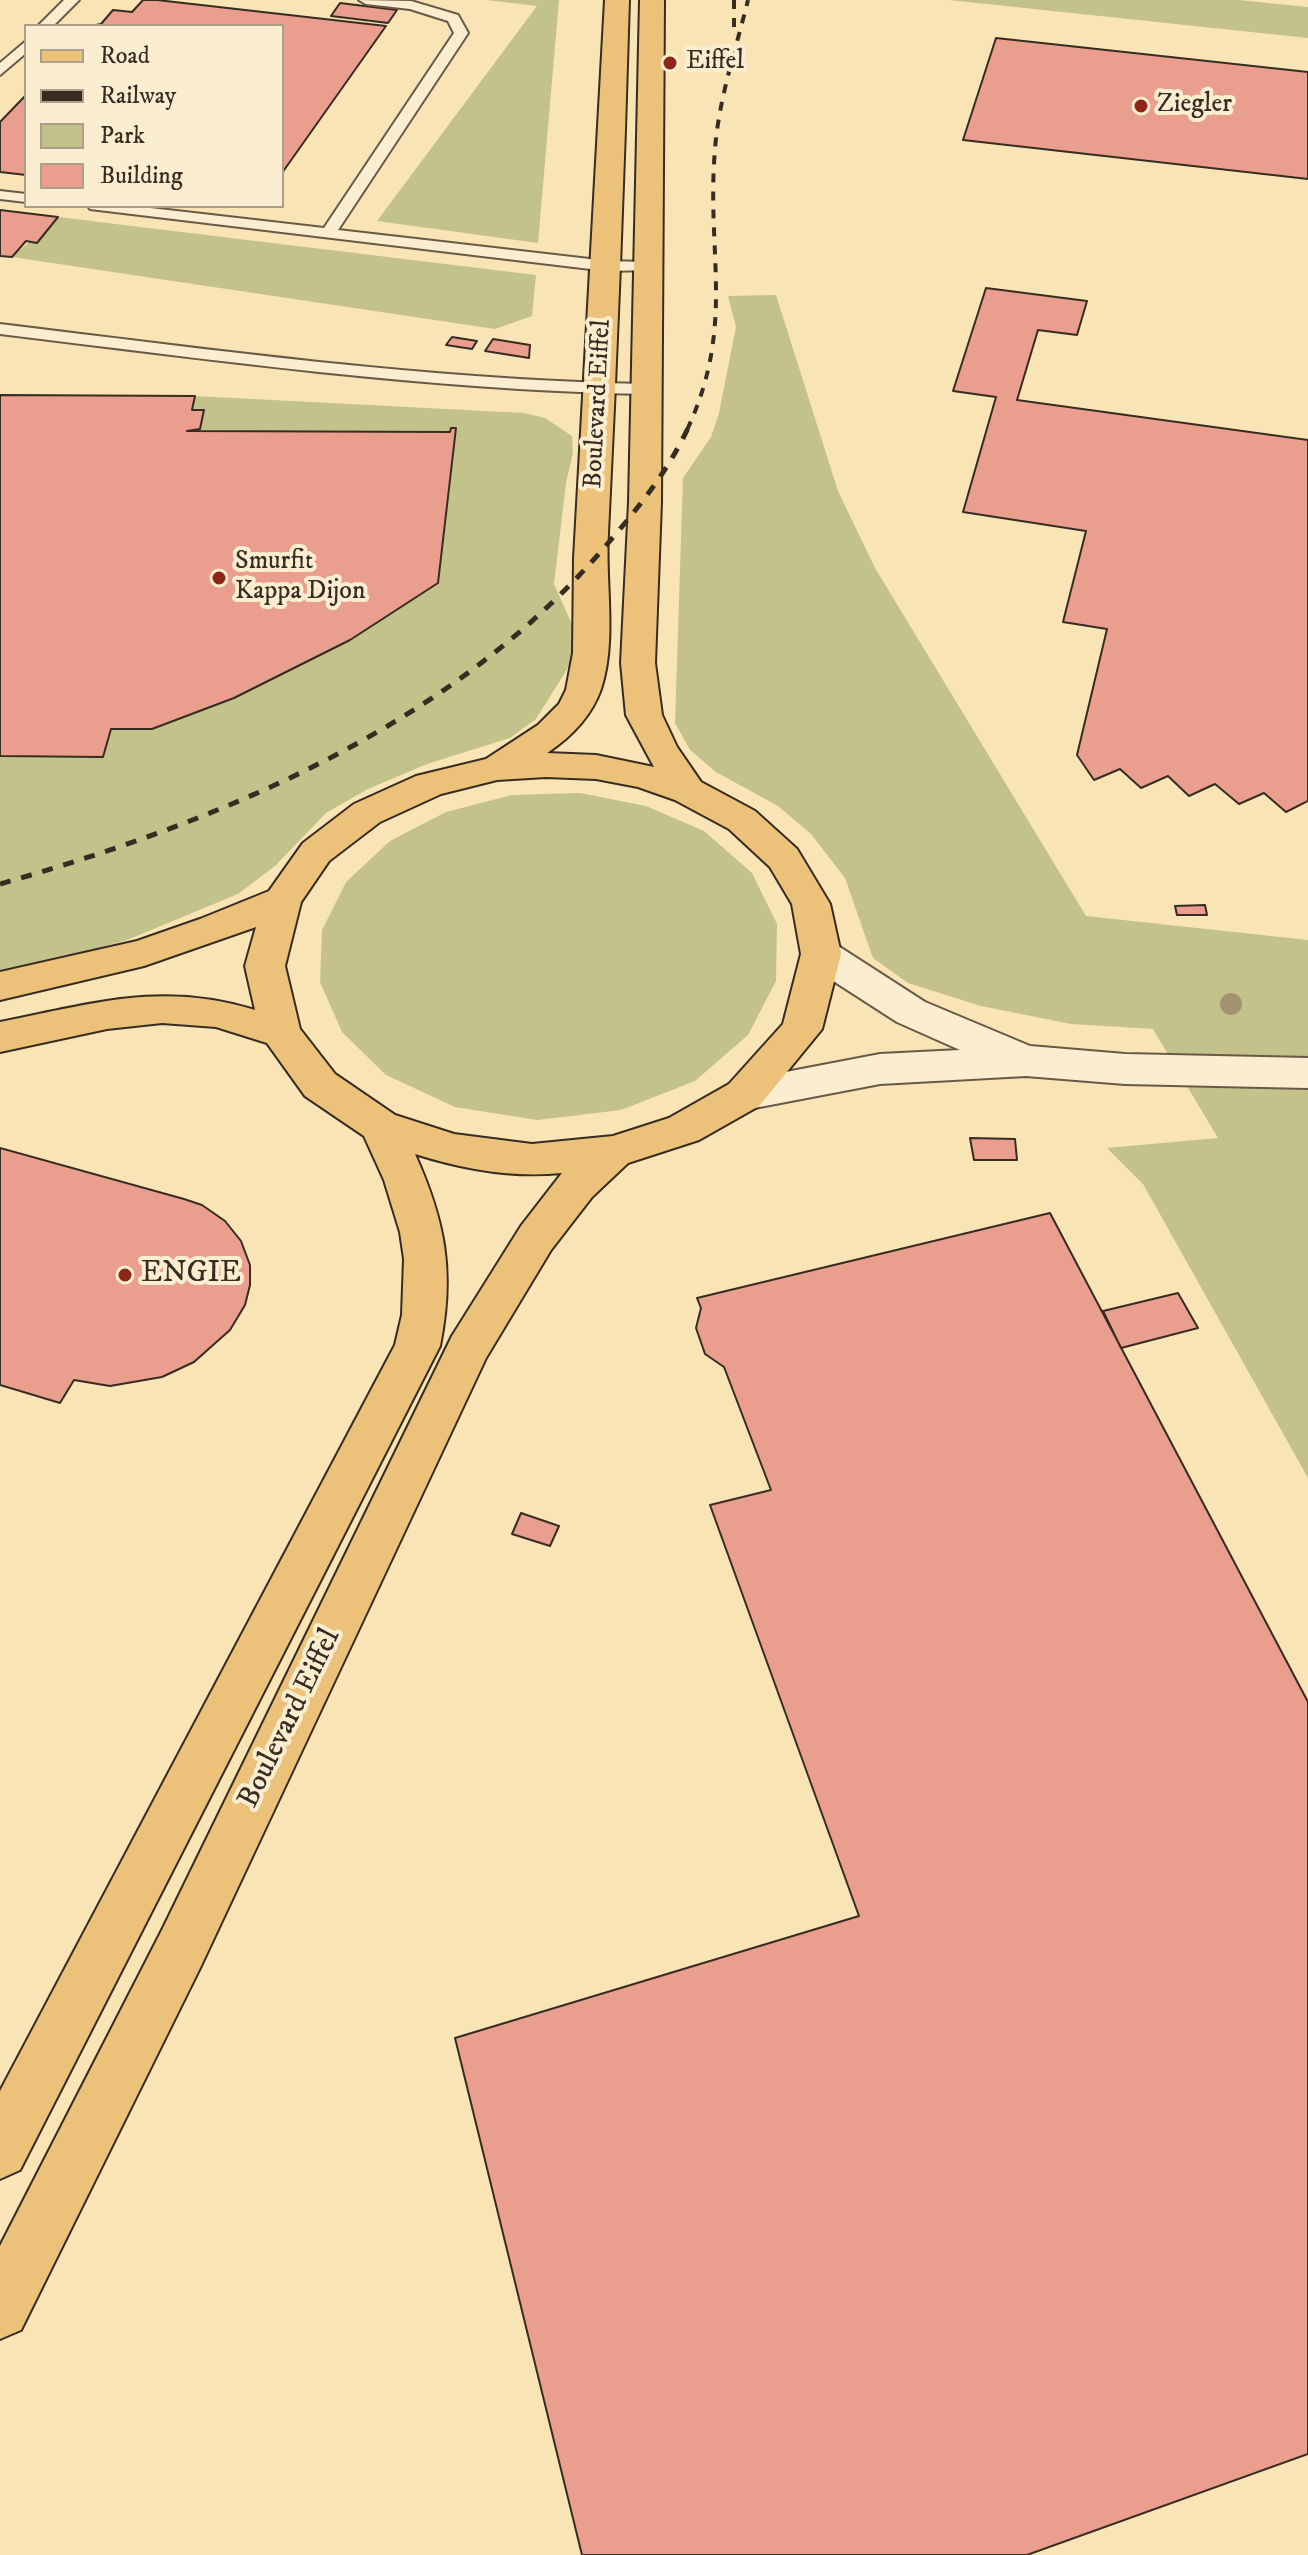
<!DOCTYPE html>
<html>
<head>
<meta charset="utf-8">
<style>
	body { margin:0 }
	#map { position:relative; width:1308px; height:2555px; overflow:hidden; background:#f9e4b6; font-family:"IM FELL DW Pica",serif }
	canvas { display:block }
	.legend { position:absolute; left:24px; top:24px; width:260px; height:184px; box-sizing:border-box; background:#fbedd0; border:2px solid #ada08a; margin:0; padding:10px 14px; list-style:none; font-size:24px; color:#372c22 }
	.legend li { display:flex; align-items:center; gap:16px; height:40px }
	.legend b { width:40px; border:2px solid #ada08a }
</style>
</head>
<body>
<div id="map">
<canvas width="1308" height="2555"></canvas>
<ul class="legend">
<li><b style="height:10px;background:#ecc27b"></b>Road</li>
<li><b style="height:10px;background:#372c22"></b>Railway</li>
<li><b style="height:22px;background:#c3c28b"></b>Park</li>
<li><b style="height:22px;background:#ea9e8e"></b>Building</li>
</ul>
</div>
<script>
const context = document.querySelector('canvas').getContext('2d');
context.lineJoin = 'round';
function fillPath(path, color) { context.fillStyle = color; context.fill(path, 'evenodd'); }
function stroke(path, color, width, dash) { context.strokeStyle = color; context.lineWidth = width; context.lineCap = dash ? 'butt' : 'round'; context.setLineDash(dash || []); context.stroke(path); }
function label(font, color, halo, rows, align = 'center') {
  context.font = font + ' "IM FELL DW Pica",serif'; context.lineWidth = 8; context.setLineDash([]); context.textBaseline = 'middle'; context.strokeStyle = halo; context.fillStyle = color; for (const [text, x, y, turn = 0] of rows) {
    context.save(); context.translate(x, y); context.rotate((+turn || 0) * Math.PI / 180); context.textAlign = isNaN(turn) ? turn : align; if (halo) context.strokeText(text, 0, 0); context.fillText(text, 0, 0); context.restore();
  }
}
const green = new Path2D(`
	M 486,0 L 559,0 L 538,243 L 377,221 L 537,6 Z
	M 949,0 L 1239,0 L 1308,7 L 1308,38 Z
	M 58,217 L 536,275 L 532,316 L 495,329 L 12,257 Z
	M 776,295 L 838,491 L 875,568 L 1086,916 L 1308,940 L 1308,1478 L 1143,1184 L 1107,1148 L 1218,1138 L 1153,1029 L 1071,1024 L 981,1006 L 908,983 L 873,958 L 845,878 L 811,834 L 778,806 L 716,772 L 690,750 L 675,723 L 683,478 L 711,437 L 719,413 L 736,327 L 728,296 Z
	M 195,396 L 524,413 L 545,418 L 572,436 L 573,453 L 566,483 L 554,584 L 574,629 L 574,658 L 536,719 L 510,738 L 427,764 L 368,789 L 326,813 L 275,866 L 238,894 L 127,940 L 44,963 L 0,970 L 0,756 L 103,757 L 111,729 L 152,729 L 234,698 L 350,640 L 438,583 L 456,428 L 451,428 L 450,432 L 187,431 L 200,429 L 204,410 L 192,410 Z
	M 580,793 L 646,806 L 704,831 L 752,873 L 777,924 L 776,981 L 748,1035 L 695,1081 L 621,1110 L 537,1120 L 455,1107 L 386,1075 L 342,1032 L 320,982 L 322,930 L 346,882 L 390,841 L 446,812 L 512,795 Z`);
const building = new Path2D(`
	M 143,0 L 157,0 L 386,26 L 282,173 L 282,26 L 91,26 L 101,24 L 113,10 L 132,12 Z
	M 340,3 L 397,10 L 388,23 L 331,16 Z
	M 996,38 L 1308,72 L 1308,179 L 963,140 Z
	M 26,95 L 26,175 L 0,172 L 0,122 Z
	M 0,210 L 58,217 L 37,243 L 26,241 L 12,257 L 0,256 Z
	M 986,288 L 1087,301 L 1077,335 L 1038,330 L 1017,400 L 1308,440 L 1308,801 L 1286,812 L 1264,793 L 1239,804 L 1215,784 L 1189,796 L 1168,776 L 1141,788 L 1120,769 L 1094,780 L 1077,755 L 1107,629 L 1063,622 L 1086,531 L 963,512 L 996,397 L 953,391 Z
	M 452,337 L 477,341 L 472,349 L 446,345 Z
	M 493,339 L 530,345 L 529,358 L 485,351 Z
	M 0,395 L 195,396 L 192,410 L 204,410 L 200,429 L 187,431 L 450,432 L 451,428 L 456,428 L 438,583 L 350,640 L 234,698 L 152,729 L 111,729 L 103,757 L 0,756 Z
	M 1205,905 L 1207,915 L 1177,915 L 1175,906 Z
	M 970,1138 L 1015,1139 L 1017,1160 L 974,1160 Z
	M 0,1148 L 184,1199 L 202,1205 L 225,1221 L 241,1241 L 250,1265 L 250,1285 L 245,1305 L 230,1330 L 194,1362 L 162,1377 L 110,1386 L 74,1380 L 60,1403 L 0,1385 Z
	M 1050,1213 L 1308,1702 L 1308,2454 L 1027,2555 L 582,2555 L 455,2038 L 859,1916 L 710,1505 L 771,1490 L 724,1367 L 705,1354 L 696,1328 L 701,1308 L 697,1298 Z
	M 1178,1293 L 1198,1328 L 1121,1348 L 1103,1311 Z
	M 521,1513 L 559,1526 L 550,1546 L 512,1534 Z`);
const lane = new Path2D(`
	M 64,0 L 79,0 L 53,26 L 38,26 Z
	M 359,0 L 411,1 L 458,15 L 468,33 L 338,230 L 607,261 L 646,262 L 651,264 L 651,270 L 607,271 L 90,209 L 88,206 L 133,206 L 324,228 L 454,33 L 448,21 L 410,9 L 366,4 Z
	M 26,41 L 26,53 L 0,75 L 0,63 Z
	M 0,191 L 26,194 L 26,202 L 0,199 Z
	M 0,324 C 215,350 428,380 644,384 L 652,389 L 644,394 C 428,390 215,360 0,334 Z`);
const street = new Path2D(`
	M 821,940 L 835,944 L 925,1002 L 1030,1046 L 1125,1054 L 1308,1058 L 1308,1088 L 1125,1084 L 1026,1076 L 880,1084 L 744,1110 L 729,1106 L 723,1095 L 729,1084 L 744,1080 L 880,1054 L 960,1050 L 897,1022 L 807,964 L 801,954 L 807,944 Z`);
const primary = new Path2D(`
	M 605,0 L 629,0 C 624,178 617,355 608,533 C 605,583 617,641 601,689 C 591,717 571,737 547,753 L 596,755 L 654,767 L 626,715 L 621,663 L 629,502 L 640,0 L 664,0 L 661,502 L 655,663 L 662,715 L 677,747 L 701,782 L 755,811 L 797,849 L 830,904 L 841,954 L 822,1029 L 759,1106 L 699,1140 L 628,1163 L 592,1197 L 551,1250 L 486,1358 L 200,1968 L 21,2330 L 0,2339 L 0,2246 L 162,1930 L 452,1336 L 521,1226 L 562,1173 C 512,1178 462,1169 415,1154 C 445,1221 455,1272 440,1346 L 20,2170 L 0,2179 L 0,2091 L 395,1345 L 402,1315 L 404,1259 L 400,1232 L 384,1180 L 364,1136 L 305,1096 L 267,1043 L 216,1027 L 162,1023 L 107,1029 L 0,1052 L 0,1022 C 92,1004 162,981 255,1010 L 245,966 L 256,927 L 144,966 L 0,1000 L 0,972 L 137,941 L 200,919 L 269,891 L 303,843 L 354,804 L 416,776 L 486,759 L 538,725 L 559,704 L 566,690 L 573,653 L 574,558 ZM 546,777 L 596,779 L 638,787 L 675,800 L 729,829 L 770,867 L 792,904 L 801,954 L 783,1024 L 729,1084 L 669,1118 L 613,1136 L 532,1144 L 454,1134 L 395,1115 L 335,1074 L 300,1029 L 285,966 L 301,902 L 329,861 L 380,822 L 441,794 L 497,780 Z`);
const railFar1 = new Path2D(`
	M 734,0 L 734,29
	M 687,430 C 736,325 706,254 715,149 C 719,98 736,49 748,0`);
const rail = new Path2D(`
	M 0,884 C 224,820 455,725 609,542 C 639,507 668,471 688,428`);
const trees = [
	[1231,1004]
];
const markers = [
	[670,63,8,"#8f2418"],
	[1141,106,8,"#8f2418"],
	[219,578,8,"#8f2418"],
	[125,1275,8,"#8f2418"]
];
const farPoinames = [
	["Eiffel",686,63],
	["Ziegler",1157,106],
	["Smurfit",235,563],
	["Kappa Dijon",235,593]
];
const farStreetnames = [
	["Boulevard Eiffel",599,404,-87]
];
const poiNames = [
	["ENGIE",141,1275]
];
const streetNames = [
	["Boulevard Eiffel",291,1719,-64]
];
fillPath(green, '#c3c28b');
fillPath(building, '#ea9e8e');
stroke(building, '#372c22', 2);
stroke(lane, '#685a47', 4);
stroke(street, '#685a47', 4);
stroke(primary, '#372c22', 4);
fillPath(lane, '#fbedd0');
fillPath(street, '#fbedd0');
fillPath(primary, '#ecc27b');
stroke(railFar1, '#372c22', 4, [9, 9]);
stroke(rail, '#372c22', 5, [11, 11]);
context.fillStyle = '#a29473';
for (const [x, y] of trees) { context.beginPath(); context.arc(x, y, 11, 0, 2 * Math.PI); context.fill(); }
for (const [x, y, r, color] of markers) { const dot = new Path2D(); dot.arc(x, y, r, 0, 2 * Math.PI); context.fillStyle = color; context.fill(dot); stroke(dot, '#fbedd0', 3); }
label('26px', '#372c22', '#fbedd0', farPoinames, 'left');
label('26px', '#372c22', '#fbedd0', farStreetnames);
label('30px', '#372c22', '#fbedd0', poiNames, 'left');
label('30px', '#372c22', '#fbedd0', streetNames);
</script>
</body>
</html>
